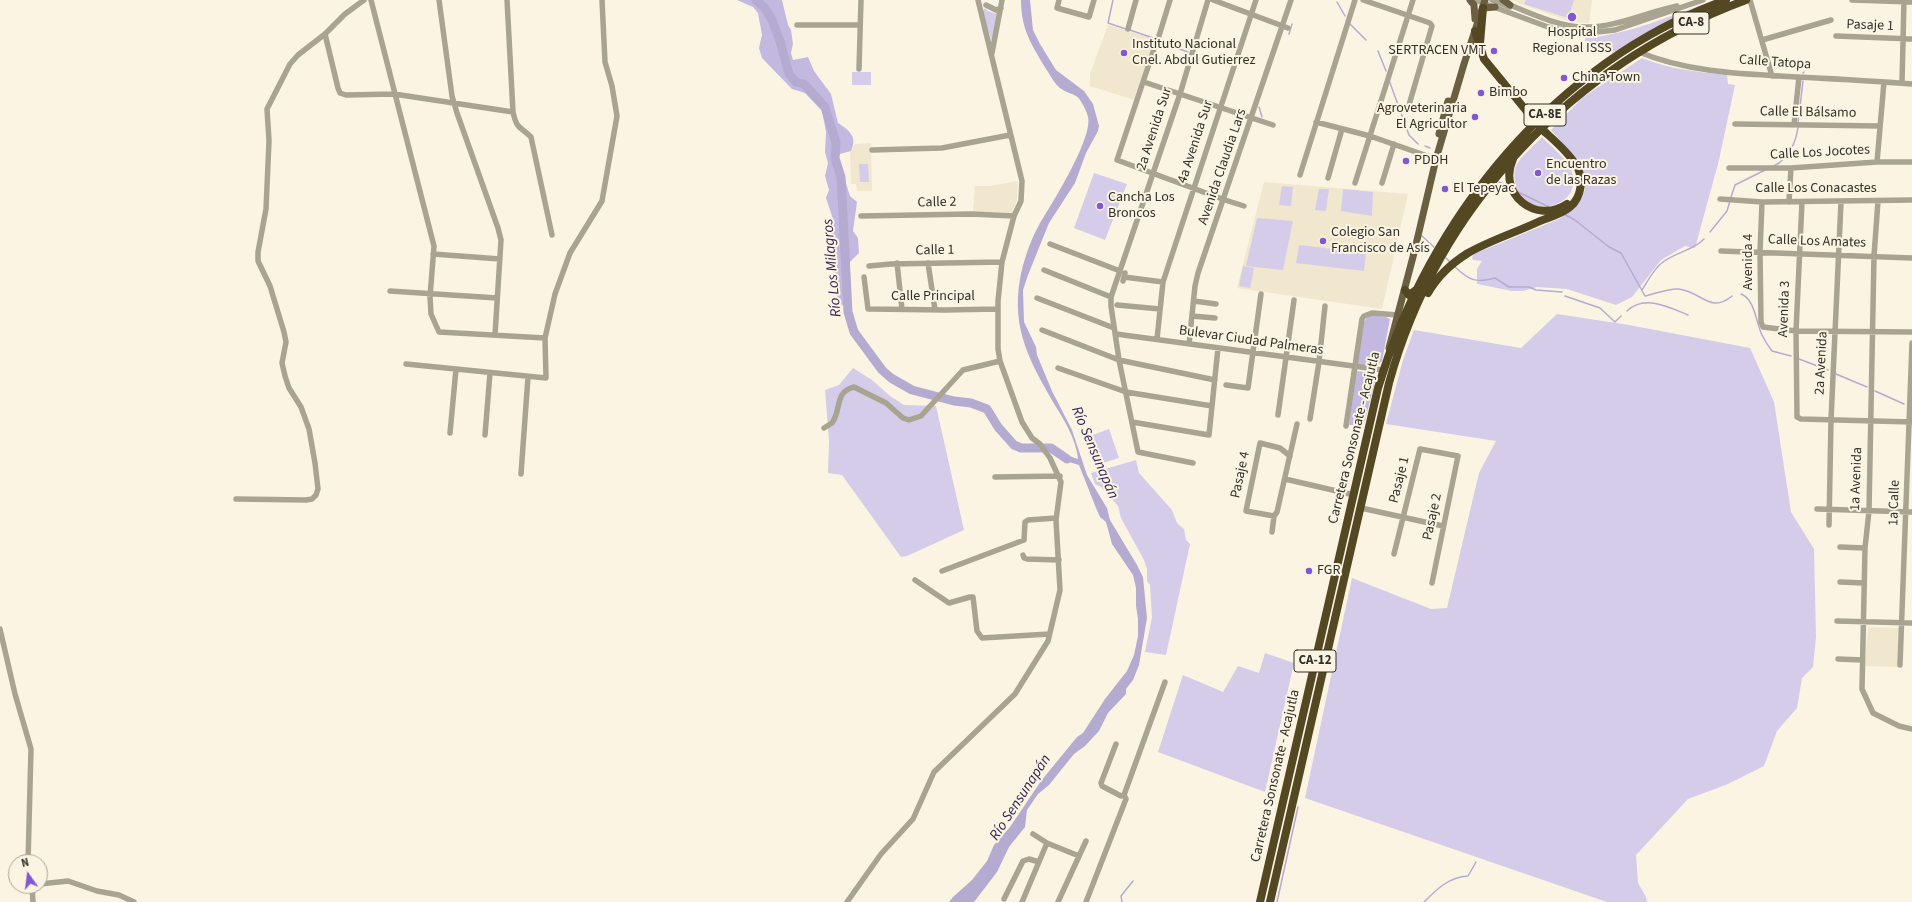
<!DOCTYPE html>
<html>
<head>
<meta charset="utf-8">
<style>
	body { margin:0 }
	#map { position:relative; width:1912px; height:902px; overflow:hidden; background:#fbf4e2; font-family:"Source Sans 3",sans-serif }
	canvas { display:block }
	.north { position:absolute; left:8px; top:854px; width:40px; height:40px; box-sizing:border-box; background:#fbf4e2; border:1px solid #aba698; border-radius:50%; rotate:346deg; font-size:11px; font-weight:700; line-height:16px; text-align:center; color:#33302a }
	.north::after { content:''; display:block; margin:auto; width:14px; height:18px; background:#8357d1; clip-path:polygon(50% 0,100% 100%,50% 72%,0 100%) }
</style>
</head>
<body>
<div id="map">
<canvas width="1912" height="902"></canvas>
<div class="north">N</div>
</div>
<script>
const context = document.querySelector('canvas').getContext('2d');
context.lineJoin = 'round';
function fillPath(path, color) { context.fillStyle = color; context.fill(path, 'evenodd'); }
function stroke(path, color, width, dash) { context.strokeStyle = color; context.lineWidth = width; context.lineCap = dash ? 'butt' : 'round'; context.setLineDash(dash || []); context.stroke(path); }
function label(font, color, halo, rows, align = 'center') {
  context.font = font + ' "Source Sans 3",sans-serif'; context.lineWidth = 4; context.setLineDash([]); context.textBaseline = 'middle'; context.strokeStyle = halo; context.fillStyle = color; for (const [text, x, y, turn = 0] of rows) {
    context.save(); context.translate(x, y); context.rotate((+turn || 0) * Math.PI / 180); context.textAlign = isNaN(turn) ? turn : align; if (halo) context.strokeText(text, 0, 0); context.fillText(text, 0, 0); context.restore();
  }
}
const built = new Path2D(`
	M 1510,0 L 1592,0 L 1589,23 L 1571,22 Z
	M 1108,25 L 1155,39 L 1134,100 L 1090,86 L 1090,74 Z
	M 871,143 L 872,191 L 857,191 L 856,184 L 851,184 L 850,153 L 855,144 Z
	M 1018,181 L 1017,200 L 1012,213 L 973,212 L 975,186 L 989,186 Z
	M 1264,182 L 1408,194 L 1382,309 L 1237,288 Z
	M 1868,627 L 1899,628 L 1898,667 L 1865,666 Z`);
const green = new Path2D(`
	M 1526,0 L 1574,0 L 1568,18 L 1524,4 Z
	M 1699,6 L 1701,6 L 1612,53 L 1585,41 L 1585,38 C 1625,35 1662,19 1699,6 Z
	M 985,8 L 988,11 L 997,14 L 992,42 L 982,12 Z
	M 1642,58 C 1669,69 1698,72 1727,75 L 1728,84 L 1735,85 L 1719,160 L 1695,248 L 1685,246 L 1661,260 L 1632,297 L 1616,305 L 1567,289 L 1537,287 L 1523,291 L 1512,291 L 1477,284 L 1477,269 L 1482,261 L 1473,260 L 1472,258 L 1474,254 L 1559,219 C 1609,191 1577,159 1551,130 L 1582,98 Z
	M 852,72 L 871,72 L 871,85 L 852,85 Z
	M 1542,137 C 1551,147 1568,159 1572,172 C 1584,209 1521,222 1515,182 C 1514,176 1514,169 1517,164 C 1523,154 1534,146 1542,137 Z
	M 859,164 L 868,164 L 869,182 L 860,182 Z
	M 1094,173 L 1127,184 L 1105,240 L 1074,228 Z
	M 1282,186 L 1293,187 L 1291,206 L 1279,205 Z
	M 1319,189 L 1329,189 L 1326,211 L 1315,210 Z
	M 1343,189 L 1373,192 L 1372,216 L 1341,211 Z
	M 1257,218 L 1293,221 L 1283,270 L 1246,266 Z
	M 1299,245 L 1366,253 L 1364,271 L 1296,263 Z
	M 1243,266 L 1254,268 L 1250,288 L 1239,286 Z
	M 1557,314 L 1629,325 L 1750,348 L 1774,402 L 1791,512 L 1814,549 L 1816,637 L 1813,667 L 1802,678 L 1797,708 L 1777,731 L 1764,766 L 1728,784 L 1688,799 L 1636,855 L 1638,883 L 1646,897 L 1647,902 L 1607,902 L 1305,798 L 1352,578 L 1431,609 L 1447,608 L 1479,473 L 1496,441 L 1386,424 L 1403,360 L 1414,330 L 1521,348 Z
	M 853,368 L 872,380 L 890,396 L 904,405 L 936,406 L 964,530 L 907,556 L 901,557 L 842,475 L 828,473 L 829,441 L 825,390 L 839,385 Z
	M 1109,429 L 1119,458 L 1100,464 L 1090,436 Z
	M 1136,460 L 1139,473 L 1172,510 L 1177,523 L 1184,529 L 1186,540 L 1190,544 L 1166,655 L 1145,652 L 1152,617 L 1150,585 L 1147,581 L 1147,569 L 1144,560 L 1121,518 L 1118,506 L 1101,487 L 1095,484 L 1091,473 Z
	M 1265,653 L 1294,663 L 1265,792 L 1158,752 L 1183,675 L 1223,692 L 1238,666 L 1259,673 Z`);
const forest = new Path2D(`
	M 737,0 L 782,0 L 788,25 L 791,30 L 793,44 L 791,53 L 793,60 L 808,57 L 814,71 L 831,94 L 838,123 C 849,130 858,137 851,151 L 840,154 L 838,158 L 850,196 L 857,202 L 853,231 L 858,238 L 859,253 L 849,263 L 850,300 L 843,306 C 832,293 839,289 836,276 C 834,269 828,263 827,256 C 826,244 828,230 833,219 L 826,198 L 829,190 L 825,176 L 828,163 L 825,152 L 826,132 L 822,111 L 805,93 L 792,89 L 762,58 L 759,48 L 762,35 L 758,13 L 753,7 Z
	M 1374,315 L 1386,317 L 1390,319 L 1382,361 L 1376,367 L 1356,366 L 1364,322 L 1367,317 Z
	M 1356,371 L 1372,373 L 1376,377 L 1365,421 L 1360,425 L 1349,425 Z`);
const water = new Path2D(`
	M 1021,0 L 1030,0 L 1033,30 L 1040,44 L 1056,70 L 1084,91 L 1093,104 L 1099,126 L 1098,131 L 1086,153 L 1075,183 L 1049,223 L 1028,275 L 1023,290 L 1024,322 L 1036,347 L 1037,355 L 1052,391 L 1072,430 L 1087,475 L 1107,508 L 1110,520 L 1137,565 L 1143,577 L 1147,618 L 1139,665 L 1133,680 L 1126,689 L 1126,694 L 1108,713 L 1099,731 L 1085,746 L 1074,754 L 1049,785 L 1038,794 L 1027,810 L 1025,827 L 1009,847 L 997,872 L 974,902 L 949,902 L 953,897 L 972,880 L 987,861 L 994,845 L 1010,827 L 1041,781 L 1077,737 L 1083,733 L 1105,699 L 1127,671 L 1134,655 L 1138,636 L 1138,619 L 1136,606 L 1136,588 L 1133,575 L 1112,544 L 1106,522 L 1100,517 L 1096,508 L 1079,465 L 1062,460 L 1057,452 L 1078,459 C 1077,442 1065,421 1056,407 C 1031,364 1011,330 1020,279 C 1023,262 1030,241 1039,225 C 1051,205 1093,139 1088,117 C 1087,112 1081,99 1076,96 C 1071,93 1065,92 1060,88 C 1054,83 1051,76 1046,69 C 1032,45 1021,30 1021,0 Z`);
const stream = new Path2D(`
	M 1113,0 L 1108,23 L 1126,29
	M 1337,2 L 1345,16
	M 1349,23 L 1366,40
	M 1130,30 L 1156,39
	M 1289,34 L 1292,24
	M 1159,42 L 1188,52
	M 1378,51 L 1386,71
	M 1803,73 L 1804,72
	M 1389,80 L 1409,135 L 1418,144
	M 1259,107 L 1262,117
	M 1798,123 L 1803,81
	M 1425,146 L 1430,148
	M 1774,166 C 1788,159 1796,143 1798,127
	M 1499,182 L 1508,186
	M 1516,191 L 1549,207
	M 1731,197 L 1735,185 L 1765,170
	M 1564,214 L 1575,220 L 1609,247 L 1621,253 L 1645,296 C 1656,294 1668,288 1679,289 C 1702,292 1710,314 1732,296
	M 1710,232 L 1727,211 L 1730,201
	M 1422,236 L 1434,247
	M 1446,258 L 1450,262
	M 1455,267 C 1470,281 1476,283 1495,278 L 1509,287 L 1529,287 L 1536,290 L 1562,292
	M 1642,290 C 1648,281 1654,268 1663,262 C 1676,252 1694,250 1704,239
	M 1741,294 C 1755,299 1756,323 1762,335 C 1765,341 1768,346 1772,351 L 1791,356
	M 1565,296 L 1600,308 L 1615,322 L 1621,316
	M 1627,311 C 1644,294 1669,307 1688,315
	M 1799,359 L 1828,370
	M 1836,374 L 1867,387
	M 1875,391 L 1904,404
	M 1122,902 L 1121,896 L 1133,881
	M 1277,902 L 1298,807
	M 1424,902 C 1437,889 1449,877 1468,876 L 1476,862`);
const river = new Path2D(`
	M 756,0 L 765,8 L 772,20 L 780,41 L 789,74 L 796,82 L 804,84 L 825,107 L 836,143 L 835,158 L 841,177 L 848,312 L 854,332 L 882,370 L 891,378 L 912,390 L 954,401 L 971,403 L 987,409 L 998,427 L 1014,445 L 1021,448 L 1051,448 L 1067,459`);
const minor = new Path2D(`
	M 364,0 L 345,14 L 325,34 L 338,88 L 340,93 L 346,95 L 394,94 L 513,112
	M 371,0 L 434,246 L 430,297 L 431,314 L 439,332 L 545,338
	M 439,0 L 452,96 L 457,113 L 498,228 L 501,240 L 495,335
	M 507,0 L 513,112 C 517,130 520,126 531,137 L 552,235
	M 1059,0 L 1057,8 L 1089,17 L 1094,0
	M 1213,0 L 1288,28
	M 1363,0 L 1430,23 L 1432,26 L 1409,105
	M 1475,0 L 1548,27 L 1579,34 L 1615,30 L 1703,0
	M 1492,0 L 1510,7
	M 1750,0 L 1772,76
	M 1852,0 L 1912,2
	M 986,5 L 996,10 L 1001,8
	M 1510,5 C 1532,14 1560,27 1584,27 C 1615,28 1647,12 1677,6
	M 797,25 L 860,25
	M 1128,29 L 1136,0
	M 1836,36 L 1912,39
	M 1158,39 L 1170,0
	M 1762,40 L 1831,20
	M 1156,43 L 1117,160 L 1225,200 L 1244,206
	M 1639,52 C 1689,73 1746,74 1799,77 C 1837,79 1874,81 1912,84
	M 992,53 L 1002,0
	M 859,69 L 861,0
	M 1144,82 L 1273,125
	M 1902,83 L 1904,0
	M 1316,122 L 1370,136 L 1436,159
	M 1735,124 L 1880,126
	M 1794,125 L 1799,77
	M 872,150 L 942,148 L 1010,135
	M 1877,162 L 1884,82
	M 1729,168 L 1791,168 L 1877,162 L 1912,162
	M 1300,175 L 1355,0
	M 1328,178 L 1342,129
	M 1355,183 L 1413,0
	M 1382,183 L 1394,144
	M 1720,199 L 1762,202 L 1912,200
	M 1878,201 L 1874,256 L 1869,511 L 1865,548 L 1862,689 L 1873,713 L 1899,726 L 1912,729
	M 1762,202 L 1760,252 L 1761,322 L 1763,327 L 1796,331 L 1912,332
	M 1789,202 L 1791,168
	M 1802,202 L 1796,331 L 1797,417 L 1801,419 L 1912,422
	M 861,216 L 971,214 L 1014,216
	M 1050,244 L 1120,271
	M 1721,251 L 1912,258
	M 433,254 L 500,259
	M 897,263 L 902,309
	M 928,263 L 935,310
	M 869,266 L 891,264 L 1002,262
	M 1044,270 L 1111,297
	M 864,277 L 868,309 L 945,310 L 998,309
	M 1124,277 L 1163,282
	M 1123,281 L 1125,273
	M 390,291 L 497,298
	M 1037,298 L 1114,328
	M 1194,301 L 1216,304
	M 1117,305 L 1160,309
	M 1192,316 L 1215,318
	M 1042,330 L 1119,360 L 1215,380
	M 1116,334 L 1383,370
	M 1157,339 L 1163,282 L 1256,0
	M 1189,344 L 1195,286 L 1198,273 L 1291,0
	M 406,364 L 546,378 L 545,338 L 555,294 L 570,253 L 602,201 L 617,116 L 612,86 L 605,62 L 602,0
	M 1058,368 L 1126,392 L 1212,406
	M 1226,385 L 1248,388 L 1261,294
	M 1278,415 L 1294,300
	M 1310,419 L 1319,362 L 1325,306
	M 1132,422 L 1209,435 L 1218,348
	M 1346,426 L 1362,319 L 1364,316 L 1372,313 L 1398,315
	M 824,428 L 832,423 C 842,409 834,392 854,387 L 886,403 L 903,418 L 909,420 L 921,416 L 963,370 L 1000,361
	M 450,433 L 456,369
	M 485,435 L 490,373
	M 1193,463 L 1138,452 L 1119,360 L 1111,306 L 1111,297 L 1180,94 L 1208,0
	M 521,474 L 528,377
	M 995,477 L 1060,476
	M 1285,479 L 1354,495
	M 236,499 L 306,500 L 312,499 L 316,495 L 318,489 L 315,463 L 309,429 L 301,407 L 289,388 L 285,376 L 282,363 L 286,342 L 284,332 L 270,286 L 258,261 L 258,252 L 266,209 L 269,141 L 267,109 L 290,64 L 298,55 L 325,34
	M 1361,508 L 1443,526
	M 1817,509 L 1912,512
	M 1274,516 L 1246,511 L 1260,443 L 1280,448 L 1290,456
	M 1829,525 L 1831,420 L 1841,202
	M 1272,532 L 1274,516 L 1277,512 L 1297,424
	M 1840,547 L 1865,548
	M 1394,554 L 1420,449 L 1458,456 L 1432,583
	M 1023,555 L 1024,558 L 1027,559 L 1059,560
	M 942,571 L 1024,540 L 1025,522 L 1028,520 L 1056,518
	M 915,580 L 949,603 L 970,597 L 973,597 L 977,631 L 982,638 L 1049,634
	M 1840,582 L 1864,583
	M 1837,621 L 1912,623
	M 0,629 L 15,694 L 31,749 L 28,862
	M 1838,659 L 1862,660
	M 1900,665 L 1912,343
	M 1116,744 L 1101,783 L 1102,786 L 1121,796 L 1124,795
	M 1033,834 L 1047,843
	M 40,884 L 68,881 L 97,891 L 119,895 L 134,902
	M 32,886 L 33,902
	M 1004,899 L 1023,861 L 1029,859 L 1039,862
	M 847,902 L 881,854 L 913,819 L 934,772 L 1015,694 L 1048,641 L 1060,590 L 1056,520 L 1061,482 L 1050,458 L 1040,444 L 1032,438 L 1022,422 L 1000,361 L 998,349 L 998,301 L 1002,262 L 1014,216 L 1021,201 L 1022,181 L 978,0
	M 1022,902 L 1047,843 L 1079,856
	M 1058,902 L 1086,841
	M 1086,902 L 1126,799 L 1124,795 L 1165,682`);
const major = new Path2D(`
	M 1470,0 L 1474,5 L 1475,19
	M 1503,0 L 1510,5
	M 1483,8 L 1495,7
	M 1439,134 L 1448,101
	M 1389,348 L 1414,253 L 1436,159 L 1464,64 L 1485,0`);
const highway = new Path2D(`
	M 1475,31 L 1484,59 L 1529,114
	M 1480,43 L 1483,8
	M 1513,159 C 1497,194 1536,225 1567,204
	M 1405,290 L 1409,295 L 1416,290
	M 1428,293 C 1437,277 1452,263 1468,253 C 1491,240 1517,232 1540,221 C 1550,217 1562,214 1570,207 C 1582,197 1584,178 1576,165 C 1568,152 1556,142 1545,132
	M 1260,902 L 1378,388 C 1429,218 1555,61 1726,0
	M 1270,902 L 1389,383 C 1438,205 1574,64 1746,0`);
const highwayBridge = new Path2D(`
	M 1529,114 L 1545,132`);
const markers = [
	[1572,17,5,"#8357d1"],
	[1494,51,4,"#8357d1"],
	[1124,53,4,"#8357d1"],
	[1564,78,4,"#8357d1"],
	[1481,93,4,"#8357d1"],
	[1475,117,4,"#8357d1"],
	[1406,161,4,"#8357d1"],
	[1538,173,4,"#8357d1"],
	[1445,189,4,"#8357d1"],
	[1100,206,4,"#8357d1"],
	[1323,241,4,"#8357d1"],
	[1309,571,4,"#8357d1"]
];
const shields = [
	[1691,23,36],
	[1545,115,42],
	[1315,661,42]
];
const shieldNames = [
	["CA-8",1691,23],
	["CA-8E",1545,115],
	["CA-12",1315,661]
];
const streetNames = [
	["Pasaje 1",1870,26,2],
	["Calle Tatopa",1775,63,4],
	["Calle El Bálsamo",1808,113,1],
	["2a Avenida Sur",1155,129,-72],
	["4a Avenida Sur",1196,142,-72],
	["Calle Los Jocotes",1820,153,-3],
	["Avenida Claudia Lars",1223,167,-71],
	["Calle Los Conacastes",1816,189],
	["Calle 2",937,203,-1],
	["Calle Los Amates",1817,242,2],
	["Calle 1",935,251,-1],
	["Avenida 4",1749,262,-90],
	["Calle Principal",933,297],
	["Avenida 3",1785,309,-88],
	["Bulevar Ciudad Palmeras",1251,341,8],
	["2a Avenida",1822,363,-87],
	["Carretera Sonsonate - Acajutla",1355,438,-76],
	["Pasaje 4",1241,475,-78],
	["1a Avenida",1857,479,-88],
	["Pasaje 1",1400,480,-76],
	["1a Calle",1895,503,-88],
	["Pasaje 2",1433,517,-78],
	["Carretera Sonsonate - Acajutla",1276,776,-77]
];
const poiNames = [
	["Hospital",1572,33,"center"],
	["Regional ISSS",1572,49,"center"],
	["Instituto Nacional",1132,45],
	["Cnel. Abdul Gutierrez",1132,61],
	["SERTRACEN VMT",1486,51,"right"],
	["China Town",1572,78],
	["Bimbo",1489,93],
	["Agroveterinaria",1467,109,"right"],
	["El Agricultor",1467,125,"right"],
	["PDDH",1414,161],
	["Encuentro",1546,165],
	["de las Razas",1546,181],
	["El Tepeyac",1453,189],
	["Cancha Los",1108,198],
	["Broncos",1108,214],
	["Colegio San",1331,233],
	["Francisco de Asís",1331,249],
	["FGR",1317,571]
];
const waterNames = [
	["Río Los Milagros",833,268,-95],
	["Río Sensunapán",1094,453,67],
	["Río Sensunapán",1021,798,-57]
];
fillPath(built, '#f0e7ce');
fillPath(green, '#d4cce9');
fillPath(forest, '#c3b9e0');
fillPath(water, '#b5abd1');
stroke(stream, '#b5abd1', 1.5);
stroke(river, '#b5abd1', 9);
stroke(minor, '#a9a392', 5.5);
stroke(major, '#6a5f41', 7);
stroke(highway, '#544823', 8);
stroke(highwayBridge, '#544823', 8);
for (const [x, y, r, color] of markers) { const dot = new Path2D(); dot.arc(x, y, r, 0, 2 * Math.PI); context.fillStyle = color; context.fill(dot); stroke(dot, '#fbf4e2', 1.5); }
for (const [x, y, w] of shields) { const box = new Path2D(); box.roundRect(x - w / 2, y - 11, w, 22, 3); context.fillStyle = '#fbf4e2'; context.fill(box); stroke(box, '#33302a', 1); }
label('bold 13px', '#33302a', null, shieldNames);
label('14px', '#33302a', '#fbf4e2', streetNames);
label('14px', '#33302a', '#fbf4e2', poiNames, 'left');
label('italic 15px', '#352455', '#fbf4e2', waterNames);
</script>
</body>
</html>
